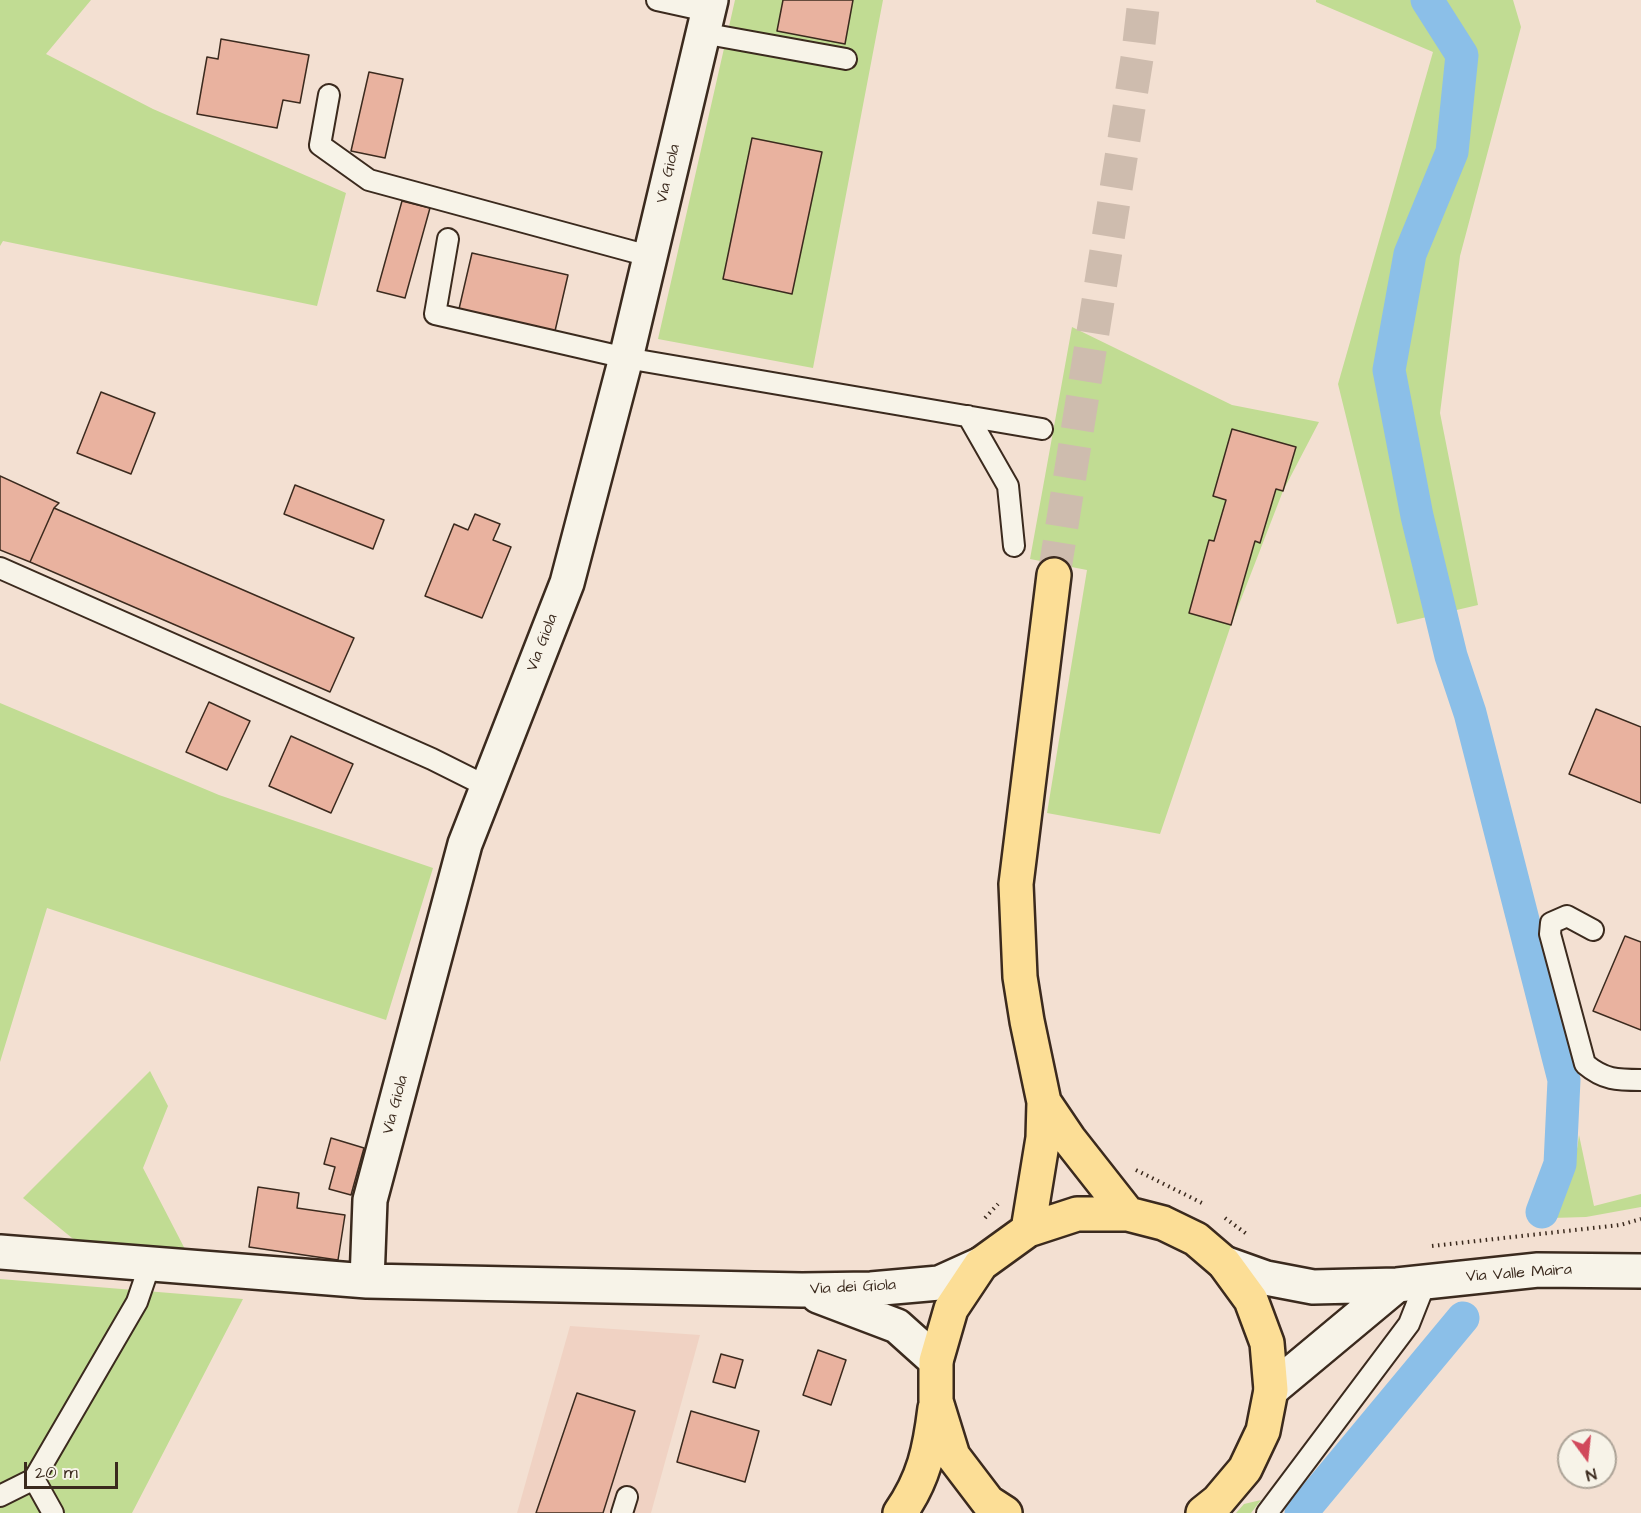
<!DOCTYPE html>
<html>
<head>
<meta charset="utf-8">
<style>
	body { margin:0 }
	#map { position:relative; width:1641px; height:1513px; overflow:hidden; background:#f3e0d2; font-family:"Architects Daughter",sans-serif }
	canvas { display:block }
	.north { position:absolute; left:1557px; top:1429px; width:60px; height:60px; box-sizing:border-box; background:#f7f3e8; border:2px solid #aca397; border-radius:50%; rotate:165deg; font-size:16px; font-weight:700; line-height:24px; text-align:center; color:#3b2a1e }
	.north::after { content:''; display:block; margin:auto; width:21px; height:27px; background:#d1495b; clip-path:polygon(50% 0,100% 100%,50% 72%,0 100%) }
	.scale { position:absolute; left:24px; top:1462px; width:94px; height:27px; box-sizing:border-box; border:3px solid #3b2a1e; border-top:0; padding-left:8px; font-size:18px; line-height:21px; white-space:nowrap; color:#3b2a1e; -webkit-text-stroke:4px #f7f3e8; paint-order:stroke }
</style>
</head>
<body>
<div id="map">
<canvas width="1641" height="1513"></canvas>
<div class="north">N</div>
<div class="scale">20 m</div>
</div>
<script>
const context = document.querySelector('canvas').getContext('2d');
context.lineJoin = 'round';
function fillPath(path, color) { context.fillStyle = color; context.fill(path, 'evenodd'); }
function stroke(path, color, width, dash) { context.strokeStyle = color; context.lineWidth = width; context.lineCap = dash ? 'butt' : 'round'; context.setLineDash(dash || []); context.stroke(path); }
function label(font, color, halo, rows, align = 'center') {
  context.font = font + ' "Architects Daughter",sans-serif'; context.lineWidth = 5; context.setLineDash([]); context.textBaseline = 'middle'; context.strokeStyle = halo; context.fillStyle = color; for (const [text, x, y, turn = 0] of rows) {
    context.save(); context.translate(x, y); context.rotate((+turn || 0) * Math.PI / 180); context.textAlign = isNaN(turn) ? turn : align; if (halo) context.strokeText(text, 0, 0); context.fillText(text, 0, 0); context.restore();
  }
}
const built = new Path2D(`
	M 570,1326 L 700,1335 L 651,1513 L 517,1513 Z`);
const green = new Path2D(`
	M 0,0 L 91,0 L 46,54 L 153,109 L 346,193 L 317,306 L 3,241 L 0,246 Z
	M 735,0 L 883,0 L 813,368 L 658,339 Z
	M 1316,0 L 1513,0 L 1521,27 L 1460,256 L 1440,413 L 1478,605 L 1397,624 L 1338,384 L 1433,52 L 1316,2 Z
	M 1072,327 L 1232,405 L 1319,422 L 1283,491 L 1231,625 L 1160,834 L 1047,813 L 1087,570 L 1030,559 Z
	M 0,703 L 219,795 L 433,868 L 386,1020 L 47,908 L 0,1062 Z
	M 150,1071 L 168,1106 L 143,1168 L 188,1255 L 99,1250 L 72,1238 L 23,1198 Z
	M 1579,1135 L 1594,1206 L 1641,1194 L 1641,1207 L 1586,1217 L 1551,1218 C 1565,1190 1576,1166 1579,1135 Z
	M 0,1279 L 243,1299 L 132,1513 L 0,1513 Z
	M 1261,1500 L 1251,1513 L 1236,1513 L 1244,1504 Z`);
const canal = new Path2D(`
	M 1427,0 L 1462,55 L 1452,152 L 1410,254 L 1389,370 L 1417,516 L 1451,656 L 1470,713 L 1564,1080 L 1560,1164 L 1542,1212
	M 1301,1513 L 1463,1318`);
const building = new Path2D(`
	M 783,0 L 853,0 L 845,44 L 777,31 Z
	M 221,39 L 309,55 L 300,103 L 283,100 L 277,128 L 197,114 L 207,57 L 218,59 Z
	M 369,72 L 403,79 L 385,158 L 351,151 Z
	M 752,138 L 822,152 L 792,294 L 723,279 Z
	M 402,201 L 430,208 L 405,298 L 377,291 Z
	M 472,253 L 568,275 L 555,331 L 459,309 Z
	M 101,392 L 155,413 L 131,474 L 77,453 Z
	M 1232,429 L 1296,447 L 1283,491 L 1276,489 L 1260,543 L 1255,541 L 1231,625 L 1189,613 L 1209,540 L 1214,541 L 1226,500 L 1213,496 Z
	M 0,476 L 59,503 L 54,508 L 30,562 L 0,550 Z
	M 295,485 L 384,520 L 373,549 L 284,514 Z
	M 54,508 L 354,638 L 330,692 L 30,562 Z
	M 475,514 L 500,524 L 493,540 L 511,547 L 482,618 L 425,596 L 454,524 L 468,530 Z
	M 209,702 L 250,721 L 227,770 L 186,752 Z
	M 1596,709 L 1641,727 L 1641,803 L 1569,774 Z
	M 291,736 L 353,764 L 331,813 L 269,786 Z
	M 1625,936 L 1641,942 L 1641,1030 L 1593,1011 Z
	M 331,1138 L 364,1148 L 351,1195 L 329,1189 L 335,1167 L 324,1164 Z
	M 258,1187 L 299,1193 L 297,1208 L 345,1215 L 338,1260 L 249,1247 Z
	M 818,1350 L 846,1360 L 831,1405 L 803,1395 Z
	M 721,1354 L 743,1360 L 735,1388 L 713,1382 Z
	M 577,1393 L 635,1411 L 603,1513 L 536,1513 Z
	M 691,1411 L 759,1431 L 745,1482 L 677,1462 Z`);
const primaryTunnel = new Path2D(`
	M 1054,575 L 1138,52 L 1144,0`);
const path = new Path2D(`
	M 1136,1170 L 1204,1204
	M 985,1218 L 998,1204
	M 1225,1218 L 1248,1235
	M 1432,1246 L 1620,1225 L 1641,1219`);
const lane = new Path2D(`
	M 657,0 L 707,11
	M 702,33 L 846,59
	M 329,95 L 320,145 L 369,180 L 649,256
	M 448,239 L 435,314 L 626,358 L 1042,429
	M 968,416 L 1008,486 L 1014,546
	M 0,568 L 432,759 L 488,787
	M 1593,930 L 1567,916 L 1551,923 L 1550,934 L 1585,1064 C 1604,1080 1617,1080 1641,1080
	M 34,1479 L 53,1513
	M 0,1496 L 34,1479 L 137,1302 L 150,1264
	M 622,1513 L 627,1497
	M 1267,1513 L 1409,1324 L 1426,1281`);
const street = new Path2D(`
	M 0,1252 L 367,1281 L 802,1290 L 871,1289 L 939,1283 L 981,1264
	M 367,1281 L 370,1200 L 465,844 L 567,583 L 626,358 L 711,0
	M 818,1296 L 897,1326 L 936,1361`);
const secondary = new Path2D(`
	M 1224,1263 L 1266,1278 L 1313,1287 L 1397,1285 L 1538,1270 L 1641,1271
	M 1271,1390 L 1397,1285`);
const primary = new Path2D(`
	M 1044,1102 L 1069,1139 L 1128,1214
	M 1028,1230 L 1043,1138 L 1044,1102 L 1027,1021 L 1020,977 L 1016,884 L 1054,575
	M 900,1513 C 924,1479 930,1449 935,1408
	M 1005,1513 L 988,1502 L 953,1456 L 936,1401 L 936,1361 L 951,1309 L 981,1264 L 1028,1230 L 1077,1214 L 1128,1214 L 1163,1223 L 1196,1239 L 1224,1263 L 1251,1300 L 1267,1343 L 1271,1390 L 1263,1431 L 1245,1469 L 1218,1501 L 1203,1513`);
const streetNames = [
	["Via Giola",669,174,-77],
	["Via Giola",543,643,-69],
	["Via Giola",396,1105,-75],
	["Via Valle Maira",1519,1274,-4],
	["Via dei Giola",853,1288,-3]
];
fillPath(built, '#f0d2c3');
fillPath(green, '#c1dc93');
stroke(canal, '#8bbfe8', 33);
fillPath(building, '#e9b29f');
stroke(building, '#3b2a1e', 1.5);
stroke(primaryTunnel, '#cebcae', 33, [33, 16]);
stroke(lane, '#3b2a1e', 24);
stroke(street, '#3b2a1e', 38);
stroke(secondary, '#3b2a1e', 38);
stroke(primary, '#3b2a1e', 38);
stroke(path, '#3b2a1e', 4, [1.5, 4.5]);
stroke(lane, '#f7f3e8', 20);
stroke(street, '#f7f3e8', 33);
stroke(secondary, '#f7f3e8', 33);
stroke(primary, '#fcde96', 33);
label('16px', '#3b2a1e', '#f7f3e8', streetNames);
</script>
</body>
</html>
